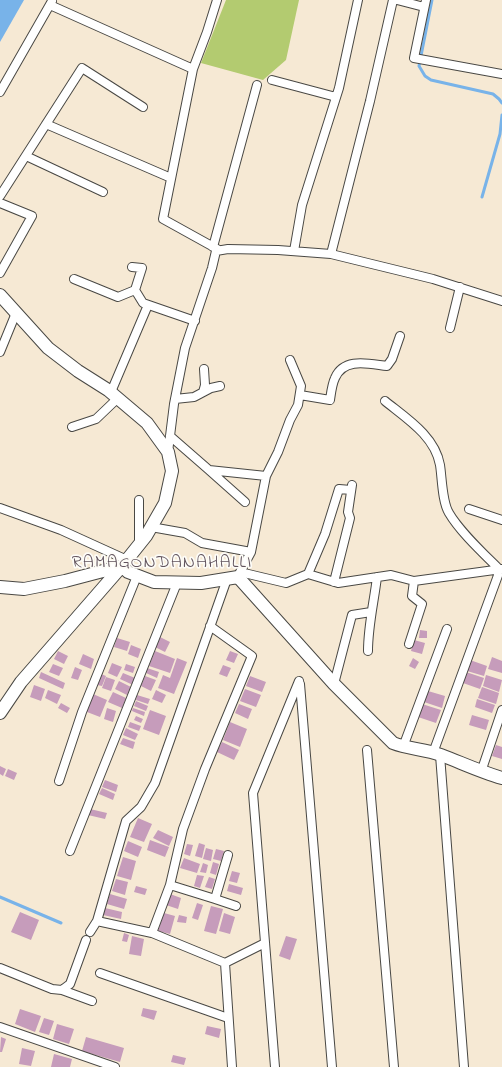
<!DOCTYPE html>
<html>
<head>
<meta charset="utf-8">
<style>
	body { margin:0 }
	canvas { display:block; background:#f6e9d4 }
</style>
</head>
<body>
<canvas width="502" height="1067"></canvas>
<script>
const context = document.querySelector('canvas').getContext('2d');
context.lineJoin = 'round';
function fillPath(path, color) { context.fillStyle = color; context.fill(path, 'evenodd'); }
function stroke(path, color, width, dash) { context.strokeStyle = color; context.lineWidth = width; context.lineCap = dash ? 'butt' : 'round'; context.setLineDash(dash || []); context.stroke(path); }
function label(font, color, halo, rows, align = 'center') {
  context.font = font + ' "Indie Flower",sans-serif'; context.lineWidth = 3.5; context.setLineDash([]); context.textBaseline = 'middle'; context.strokeStyle = halo; context.fillStyle = color; for (const [text, x, y, turn = 0] of rows) {
    context.save(); context.translate(x, y); context.rotate((+turn || 0) * Math.PI / 180); context.textAlign = isNaN(turn) ? turn : align; if (halo) context.strokeText(text, 0, 0); context.fillText(text, 0, 0); context.restore();
  }
}
const green = new Path2D(`
	M 226,0 L 299,0 L 286,60 L 263,80 L 201,63 Z`);
const water = new Path2D(`
	M 0,0 L 24,0 L 0,42 Z`);
const stream = new Path2D(`
	M 432,0 L 419,66 L 425,76 L 431,80 L 493,94 L 499,99 L 502,103
	M 482,197 L 500,134 L 502,115
	M 0,897 L 61,923`);
const building = new Path2D(`
	M 420,630 L 427,631 L 427,638 L 419,638 Z
	M 160,637 L 170,642 L 165,652 L 155,647 Z
	M 117,638 L 130,642 L 127,651 L 114,647 Z
	M 414,640 L 425,643 L 422,654 L 411,651 Z
	M 131,645 L 141,649 L 138,658 L 128,654 Z
	M 58,651 L 68,656 L 64,664 L 54,659 Z
	M 155,651 L 175,659 L 170,673 L 149,666 Z
	M 230,651 L 238,654 L 234,663 L 226,660 Z
	M 83,654 L 94,659 L 91,669 L 79,664 Z
	M 492,657 L 502,661 L 502,673 L 488,669 Z
	M 177,658 L 187,662 L 174,694 L 158,688 L 163,675 L 170,678 Z
	M 413,658 L 419,662 L 415,669 L 409,666 Z
	M 470,660 L 487,666 L 484,676 L 467,671 Z
	M 112,663 L 122,667 L 117,677 L 108,673 Z
	M 53,664 L 63,668 L 59,676 L 49,672 Z
	M 126,664 L 135,667 L 133,673 L 124,670 Z
	M 223,665 L 231,668 L 227,677 L 219,674 Z
	M 75,667 L 82,670 L 78,680 L 71,678 Z
	M 147,668 L 159,672 L 157,678 L 146,673 Z
	M 41,672 L 65,683 L 63,689 L 39,678 Z
	M 466,672 L 484,678 L 480,689 L 463,683 Z
	M 123,673 L 135,678 L 133,685 L 120,679 Z
	M 101,674 L 106,676 L 102,686 L 97,685 Z
	M 486,675 L 502,680 L 499,692 L 483,686 Z
	M 145,676 L 156,680 L 151,691 L 141,686 Z
	M 250,676 L 266,682 L 262,692 L 246,686 Z
	M 106,677 L 115,680 L 111,691 L 102,688 Z
	M 119,681 L 131,687 L 127,695 L 115,689 Z
	M 34,685 L 45,689 L 41,701 L 30,697 Z
	M 482,687 L 499,693 L 496,704 L 478,698 Z
	M 245,689 L 261,695 L 256,707 L 240,701 Z
	M 48,690 L 61,695 L 57,704 L 45,698 Z
	M 156,690 L 166,695 L 162,703 L 152,699 Z
	M 428,691 L 445,696 L 442,708 L 424,702 Z
	M 113,692 L 126,698 L 122,708 L 108,702 Z
	M 93,694 L 107,700 L 100,717 L 87,712 Z
	M 137,695 L 150,699 L 148,704 L 136,700 Z
	M 477,699 L 495,705 L 492,713 L 475,707 Z
	M 136,701 L 148,706 L 146,711 L 134,706 Z
	M 61,703 L 70,708 L 67,713 L 58,708 Z
	M 239,704 L 252,709 L 248,719 L 235,713 Z
	M 422,704 L 441,710 L 436,723 L 418,717 Z
	M 107,708 L 116,711 L 113,722 L 104,719 Z
	M 133,708 L 145,712 L 144,716 L 132,711 Z
	M 150,710 L 166,716 L 159,735 L 143,729 Z
	M 472,715 L 489,720 L 486,730 L 469,725 Z
	M 136,716 L 143,719 L 141,723 L 134,720 Z
	M 130,722 L 141,726 L 139,731 L 128,727 Z
	M 230,722 L 247,729 L 240,747 L 223,740 Z
	M 126,728 L 138,734 L 135,740 L 123,735 Z
	M 123,738 L 135,742 L 133,749 L 120,744 Z
	M 222,742 L 239,750 L 234,760 L 217,752 Z
	M 496,745 L 502,747 L 502,759 L 492,756 Z
	M 0,766 L 6,769 L 3,776 L 0,774 Z
	M 8,769 L 17,773 L 14,780 L 5,776 Z
	M 105,780 L 118,785 L 116,792 L 102,787 Z
	M 102,788 L 115,794 L 113,800 L 99,794 Z
	M 90,809 L 107,813 L 105,819 L 88,815 Z
	M 138,818 L 152,824 L 144,842 L 130,837 Z
	M 158,830 L 173,837 L 169,846 L 153,838 Z
	M 150,840 L 169,847 L 165,857 L 147,850 Z
	M 128,841 L 142,847 L 138,857 L 124,851 Z
	M 199,843 L 205,845 L 202,858 L 195,856 Z
	M 187,844 L 193,845 L 190,856 L 184,854 Z
	M 206,848 L 213,850 L 211,861 L 203,859 Z
	M 216,849 L 224,851 L 221,861 L 213,859 Z
	M 123,857 L 136,861 L 131,880 L 117,876 Z
	M 184,858 L 200,864 L 197,873 L 180,868 Z
	M 213,862 L 219,864 L 216,875 L 210,873 Z
	M 203,863 L 208,865 L 206,873 L 200,872 Z
	M 232,871 L 240,873 L 237,883 L 229,881 Z
	M 197,875 L 204,876 L 200,888 L 194,886 Z
	M 209,877 L 215,879 L 212,889 L 205,887 Z
	M 116,879 L 128,882 L 125,895 L 112,891 Z
	M 229,884 L 243,888 L 241,895 L 227,891 Z
	M 136,886 L 147,889 L 145,895 L 134,892 Z
	M 110,894 L 127,899 L 124,909 L 107,904 Z
	M 170,894 L 181,898 L 178,909 L 166,905 Z
	M 197,903 L 203,905 L 198,920 L 192,918 Z
	M 211,906 L 223,909 L 216,934 L 204,931 Z
	M 105,908 L 122,912 L 121,919 L 103,915 Z
	M 20,912 L 39,920 L 31,940 L 11,932 Z
	M 164,913 L 175,916 L 170,934 L 158,931 Z
	M 224,913 L 235,917 L 230,934 L 219,931 Z
	M 179,915 L 187,917 L 186,923 L 177,922 Z
	M 124,933 L 129,935 L 127,942 L 122,941 Z
	M 132,936 L 144,939 L 141,956 L 129,954 Z
	M 286,936 L 297,939 L 290,960 L 279,956 Z
	M 143,1008 L 157,1011 L 154,1020 L 141,1016 Z
	M 20,1009 L 41,1016 L 35,1032 L 15,1024 Z
	M 44,1018 L 54,1021 L 49,1035 L 39,1032 Z
	M 57,1024 L 74,1029 L 69,1044 L 53,1039 Z
	M 207,1026 L 221,1029 L 219,1038 L 205,1034 Z
	M 1,1037 L 6,1039 L 2,1052 L 0,1052 Z
	M 86,1037 L 124,1048 L 120,1062 L 82,1051 Z
	M 22,1048 L 35,1051 L 31,1066 L 19,1064 Z
	M 54,1054 L 72,1059 L 70,1067 L 51,1067 Z
	M 173,1055 L 186,1058 L 184,1065 L 171,1062 Z`);
const street = new Path2D(`
	M 397,0 L 424,7
	M 426,0 L 414,58 L 502,74
	M 50,5 L 193,69 L 163,219 L 219,250
	M 193,69 L 207,32 L 217,0
	M 272,80 L 336,97
	M 0,92 L 52,1
	M 46,124 L 171,178
	M 26,156 L 103,192
	M 0,196 L 82,68 L 143,107
	M 0,203 L 32,216 L 0,273
	M 213,247 L 257,85
	M 294,251 L 302,205 L 339,88 L 358,0
	M 331,254 L 370,101 L 393,0
	M 132,267 L 142,268 L 135,290
	M 74,279 L 118,297 L 135,290 L 143,303 L 195,321
	M 450,328 L 460,287
	M 0,352 L 16,313
	M 111,392 L 148,305
	M 203,392 L 205,385 L 204,369
	M 300,395 L 330,400 C 331,393 332,384 335,378 C 344,357 369,364 387,366 L 392,359 L 400,336
	M 175,399 L 194,397 L 211,388 L 220,386
	M 385,401 C 406,418 435,436 440,465 C 442,477 442,502 449,513 C 460,532 484,554 500,570
	M 72,427 L 96,419 L 118,398
	M 170,436 L 209,470 L 266,476 L 251,552
	M 168,452 L 174,404 L 185,348 L 212,268 L 216,251 L 228,249 L 278,250 L 331,254 L 433,279 L 502,301
	M 209,470 L 245,502
	M 266,476 L 278,452 L 290,420 L 298,405 L 301,386 L 290,360
	M 139,500 L 139,545
	M 0,508 L 61,530 L 127,560
	M 469,509 L 502,520
	M 151,527 L 185,533 L 202,543 L 251,552 L 238,576
	M 240,572 L 286,583 L 308,574 L 338,583 L 391,575 L 414,581 L 502,569
	M 308,574 L 325,534 L 339,489 L 351,490
	M 334,582 L 350,518 L 348,512 L 352,485
	M 409,644 L 422,604 L 412,596 L 414,581
	M 368,651 C 368,626 374,602 377,577
	M 300,684 L 332,1067
	M 334,684 L 352,615 L 371,612
	M 403,747 L 447,629
	M 367,750 L 394,1067
	M 433,753 L 500,570
	M 440,755 L 464,1067
	M 481,772 L 502,710
	M 59,781 L 82,712 L 137,576
	M 70,851 L 177,583
	M 170,885 L 215,899 L 228,855
	M 215,899 L 236,906
	M 90,932 L 97,921
	M 152,933 L 170,885 L 183,829 L 205,769 L 252,656 L 210,626
	M 225,963 L 152,933 L 97,921 L 126,821 L 141,807 L 155,783 L 227,579
	M 0,968 L 52,989 L 62,990 L 70,984 L 86,940
	M 100,973 L 228,1018
	M 62,990 L 92,1001
	M 0,1027 L 115,1067
	M 232,1067 L 225,963 L 265,943
	M 275,1067 L 253,793 L 299,681`);
const secondary = new Path2D(`
	M 0,295 L 48,348 L 78,371 L 108,390 L 147,423 L 168,452 L 172,471 L 165,503 L 146,536 L 122,566 L 21,682 L 0,713
	M 122,566 L 128,572 L 154,582 L 201,583 L 238,577 L 334,684 L 393,743 C 408,749 425,749 441,755 C 462,763 481,772 502,778
	M 0,587 L 24,589 L 65,581 L 122,566`);
const neighbourhoodNames = [
	["RAMAGONDANAHALLI",162,564]
];
fillPath(green, '#b3cb70');
fillPath(water, '#78b3e9');
stroke(stream, '#78b3e9', 3);
fillPath(building, '#c69cbb');
stroke(street, '#494844', 10);
stroke(secondary, '#494844', 14);
stroke(street, '#fff', 8);
stroke(secondary, '#fff', 12);
context.letterSpacing = '1px';
label('18px', '#61535d', '#fdfcf7', neighbourhoodNames);
context.letterSpacing = '0px';
</script>
</body>
</html>
